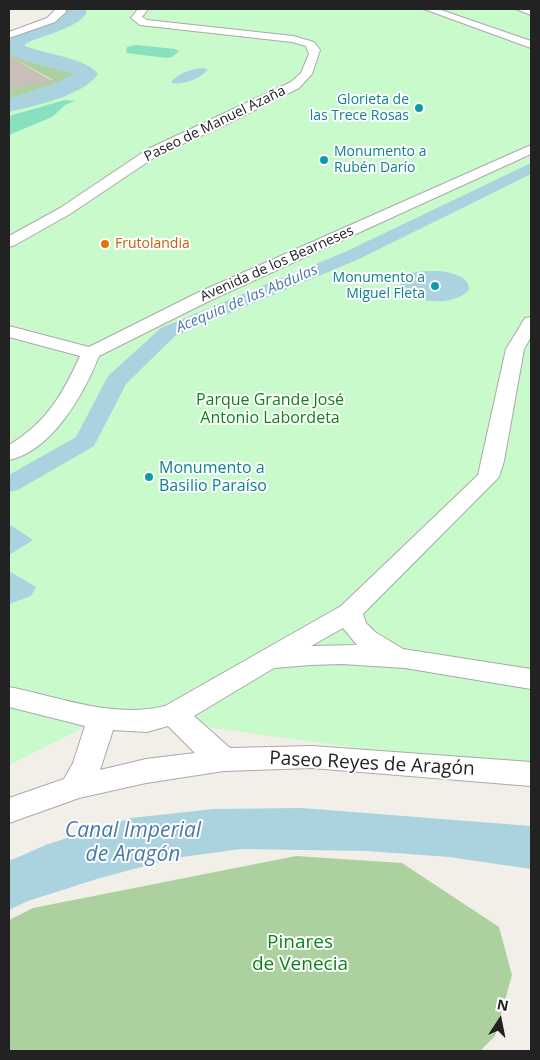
<!DOCTYPE html>
<html>
<head>
<meta charset="utf-8">
<style>
	body { margin:0 }
	#map { position:relative; width:540px; height:1060px; overflow:hidden; background:#f2efe9; font-family:"Open Sans",sans-serif }
	canvas { display:block }
	.frame { position:absolute; inset:0; border:10px solid #222; pointer-events:none }
	.north { position:absolute; left:475px; top:995px; width:50px; height:50px; -webkit-text-stroke:4px #fff; paint-order:stroke; rotate:11deg; font-size:14px; font-weight:700; line-height:20px; text-align:center; color:#222 }
	.north::after { content:''; display:block; margin:auto; width:18px; height:22px; background:#222; clip-path:polygon(50% 0,100% 100%,50% 72%,0 100%) }
</style>
</head>
<body>
<div id="map">
<canvas width="540" height="1060"></canvas>
<div class="frame"></div>
<div class="north">N</div>
</div>
<script>
const context = document.querySelector('canvas').getContext('2d');
context.lineJoin = 'round';
function fillPath(path, color) { context.fillStyle = color; context.fill(path, 'evenodd'); }
function stroke(path, color, width, dash) { context.strokeStyle = color; context.lineWidth = width; context.lineCap = dash ? 'butt' : 'round'; context.setLineDash(dash || []); context.stroke(path); }
function label(font, color, halo, rows, align = 'center') {
  context.font = font + ' "Open Sans",sans-serif'; context.lineWidth = 4; context.setLineDash([]); context.textBaseline = 'middle'; context.strokeStyle = halo; context.fillStyle = color; for (const [text, x, y, turn = 0] of rows) {
    context.save(); context.translate(x, y); context.rotate((+turn || 0) * Math.PI / 180); context.textAlign = isNaN(turn) ? turn : align; if (halo) context.strokeText(text, 0, 0); context.fillText(text, 0, 0); context.restore();
  }
}
const forest = new Path2D(`
	M 61,9 L 77,9 L 77,14 L 65,22 L 32,32 L 62,63 L 79,68 L 87,74 C 75,89 29,99 9,105 L 9,89 L 53,80 L 9,56 L 9,35 L 51,20 Z
	M 296,856 L 402,863 L 499,927 L 512,975 L 495,1036 L 480,1051 L 9,1051 L 9,920 L 33,908 Z`);
const park = new Path2D(`
	M 77,9 L 531,9 L 531,770 L 503,768 L 111,714 L 9,765 L 9,105 C 28,99 75,88 87,74 L 79,68 L 33,57 L 14,49 L 15,41 L 32,32 L 65,22 L 77,14 Z`);
const pitch = new Path2D(`
	M 136,45 L 175,49 L 179,51 L 172,57 L 167,58 L 126,53 L 127,47 Z
	M 65,100 L 75,101 L 65,105 L 52,117 L 9,135 L 9,116 Z`);
const water = new Path2D(`
	M 203,68 L 208,70 C 199,79 184,85 171,83 C 177,73 192,69 203,68 Z
	M 440,271 C 451,273 470,276 469,290 C 453,307 415,304 400,287 C 400,269 428,271 440,271 Z
	M 9,524 L 33,540 L 9,555 Z
	M 9,571 L 36,587 L 31,596 L 9,604 Z
	M 302,808 L 531,826 L 531,869 L 449,857 L 367,851 L 241,849 L 175,858 L 100,878 L 28,901 L 9,910 L 9,861 L 48,844 L 131,818 L 214,809 Z`);
const canal = new Path2D(`
	M 531,163 L 531,174 L 357,260 L 175,336 L 126,384 L 94,446 L 18,490 L 9,492 L 9,475 L 76,437 L 108,376 L 161,328 L 345,252 Z`);
const river = new Path2D(`
	M 68,9 L 86,9 L 86,14 C 76,29 42,35 25,44 L 25,46 C 44,54 87,58 98,74 C 83,96 34,106 9,112 L 9,98 L 54,84 L 74,74 L 26,61 L 9,54 L 9,36 C 28,26 50,23 68,12 Z`);
const building = new Path2D(`
	M 9,56 L 53,81 L 9,89 Z`);
const minor = new Path2D(`
	M 56,9 L 66,9 L 66,12 L 55,22 L 9,38 L 9,32 L 47,18 Z
	M 138,9 L 148,9 L 142,17 L 147,20 L 293,36 L 314,42 L 320,50 L 312,74 L 299,88 L 223,126 L 158,155 L 70,214 L 15,245 L 9,247 L 9,236 L 60,208 L 148,149 L 291,82 L 301,73 L 309,54 L 306,46 L 292,42 L 140,25 L 131,18 Z
	M 424,9 L 438,9 L 531,41 L 531,48 Z
	M 516,9 L 531,9 L 531,15 Z
	M 531,145 L 531,154 L 209,301 L 99,356 C 84,394 52,451 9,460 L 9,445 C 46,423 63,394 80,356 L 9,337 L 9,326 L 89,347 L 197,293 Z
	M 531,317 L 531,337 L 524,349 L 504,461 L 499,477 L 363,614 L 366,623 L 375,632 L 403,649 L 531,669 L 531,689 L 405,668 L 342,664 L 310,665 L 274,668 L 194,716 L 230,748 L 312,746 L 531,762 L 531,786 L 312,768 L 224,771 L 146,783 L 79,798 L 9,823 L 9,798 L 64,779 L 73,763 L 85,726 L 9,707 L 9,687 C 60,697 113,719 165,706 L 341,606 L 478,475 L 506,349 L 525,318 ZM 343,628 L 357,645 L 311,646 ZM 168,726 L 195,753 L 146,759 L 100,770 L 113,730 L 147,732 Z`);
const markers = [
	[419,108,5,"#0f9aa8"],
	[324,160,5,"#0f9aa8"],
	[105,244,5,"#e8710a"],
	[435,286,5,"#0f9aa8"],
	[149,477,5,"#0f9aa8"]
];
const farCulturenames = [
	["Glorieta de",409,100],
	["las Trece Rosas",409,116],
	["Monumento a",334,152,"left"],
	["Rubén Darío",334,168,"left"],
	["Monumento a",425,278],
	["Miguel Fleta",425,294]
];
const farStreetnames = [
	["Paseo de Manuel Azaña",215,124,-26],
	["Avenida de los Bearneses",277,264,-24]
];
const farFoodnames = [
	["Frutolandia",115,244]
];
const farWaternames = [
	["Acequia de las Abdulas",247,299,-23]
];
const parkNames = [
	["Parque Grande José",270,400],
	["Antonio Labordeta",270,418]
];
const cultureNames = [
	["Monumento a",159,468],
	["Basilio Paraíso",159,486]
];
const nearStreetnames = [
	["Paseo Reyes de Aragón",372,764,3]
];
const nearParknames = [
	["Pinares",300,943],
	["de Venecia",300,965]
];
const nearWaternames = [
	["Canal Imperial",133,831],
	["de Aragón",133,855]
];
fillPath(forest, '#add19e');
fillPath(park, '#c8facc');
fillPath(pitch, '#88e0be');
fillPath(water, '#aad3df');
fillPath(canal, '#aad3df');
fillPath(river, '#aad3df');
fillPath(building, '#c7bfb8');
stroke(minor, '#a9a9a9', 2);
fillPath(minor, '#fff');
for (const [x, y, r, color] of markers) { const dot = new Path2D(); dot.arc(x, y, r, 0, 2 * Math.PI); context.fillStyle = color; context.fill(dot); stroke(dot, '#fff', 2); }
label('14px', '#0d838f', '#fff', farCulturenames, 'right');
label('14px', '#222', '#fff', farStreetnames);
label('14px', '#c56008', '#fff', farFoodnames, 'left');
label('italic 15px', '#4a7aab', '#fff', farWaternames);
label('16px', '#0c8416', '#fff', parkNames);
label('16px', '#0d838f', '#fff', cultureNames, 'left');
label('19px', '#222', '#fff', nearStreetnames);
label('19px', '#0c8416', '#fff', nearParknames);
label('italic 21px', '#4a7aab', '#fff', nearWaternames);
</script>
</body>
</html>
